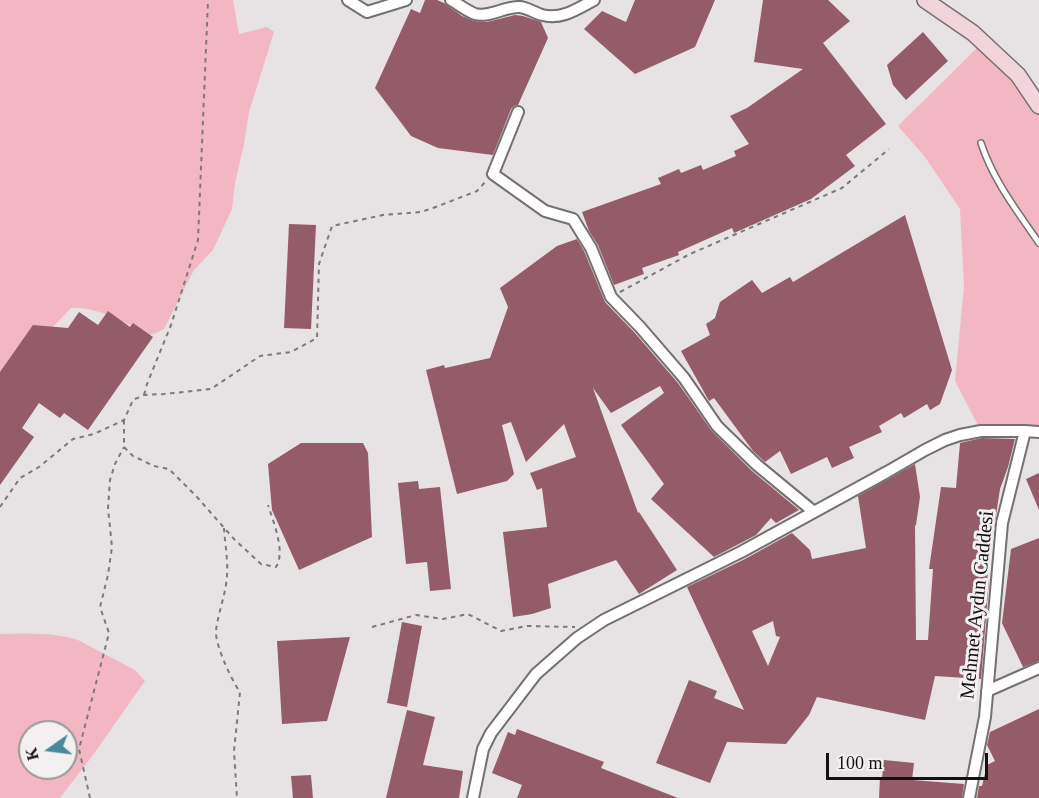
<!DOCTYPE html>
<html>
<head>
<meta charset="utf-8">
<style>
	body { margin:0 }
	#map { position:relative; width:1039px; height:798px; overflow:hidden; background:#e7e2e3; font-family:"Times New Roman",serif }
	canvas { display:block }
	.north { position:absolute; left:18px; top:720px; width:60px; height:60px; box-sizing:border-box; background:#f4eff0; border:2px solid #9a9697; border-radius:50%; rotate:256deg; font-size:16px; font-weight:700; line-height:24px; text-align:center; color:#121111 }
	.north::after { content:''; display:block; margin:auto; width:21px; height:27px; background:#488a9b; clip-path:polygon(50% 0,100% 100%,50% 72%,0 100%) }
	.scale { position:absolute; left:826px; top:753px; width:162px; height:27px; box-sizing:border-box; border:3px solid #121111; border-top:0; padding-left:8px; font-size:18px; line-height:21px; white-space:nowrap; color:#121111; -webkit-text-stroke:4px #f4eff0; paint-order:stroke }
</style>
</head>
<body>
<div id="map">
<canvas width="1039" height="798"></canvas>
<div class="north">K</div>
<div class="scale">100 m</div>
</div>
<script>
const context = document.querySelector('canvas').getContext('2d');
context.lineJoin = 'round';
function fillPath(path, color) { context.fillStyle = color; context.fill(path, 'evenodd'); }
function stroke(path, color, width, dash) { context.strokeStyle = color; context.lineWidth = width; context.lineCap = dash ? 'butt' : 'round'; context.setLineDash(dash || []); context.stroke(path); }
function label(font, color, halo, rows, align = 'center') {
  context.font = font + ' "Times New Roman",serif'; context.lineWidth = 6; context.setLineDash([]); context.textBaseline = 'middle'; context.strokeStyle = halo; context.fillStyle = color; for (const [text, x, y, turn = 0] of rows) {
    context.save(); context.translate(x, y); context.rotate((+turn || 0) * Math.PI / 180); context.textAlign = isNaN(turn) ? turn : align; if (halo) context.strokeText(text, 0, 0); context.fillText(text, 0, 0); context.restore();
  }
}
const green = new Path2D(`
	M 0,0 L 233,0 L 239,34 L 267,27 L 274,32 L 249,112 L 244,144 L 235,183 L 232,209 L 213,250 L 194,270 L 164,329 C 158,332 153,335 146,335 C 140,334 135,328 130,325 C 113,317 90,306 71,308 L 0,382 Z
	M 983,42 L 1039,106 L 1039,432 L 981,431 L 955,381 L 964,286 L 960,209 L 925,157 L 898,126 Z
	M 0,634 C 26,634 53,632 78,640 L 135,670 L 145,681 L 93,755 L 60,798 L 0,798 ZM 30,732 L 66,732 L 66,768 L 30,768 Z`);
const building = new Path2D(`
	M 425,0 L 437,0 L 444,3 L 462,16 L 474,21 L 487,22 L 515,15 L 523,16 L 541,22 L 548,38 L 518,105 L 514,106 L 511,109 L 493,155 L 438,148 L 411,136 L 375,88 L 411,9 L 420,13 Z
	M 635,0 L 715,0 L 695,47 L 635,74 L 584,29 L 602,11 L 626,22 Z
	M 763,0 L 828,0 L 850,21 L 823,43 L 886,124 L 846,155 L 855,166 L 811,199 L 734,233 L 732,228 L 678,252 L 679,255 L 642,268 L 644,274 L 614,285 L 598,245 L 589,231 L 582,212 L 661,184 L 658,178 L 679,169 L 681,173 L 701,165 L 703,170 L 736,156 L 734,151 L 749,144 L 730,116 L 747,108 L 803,69 L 754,62 Z
	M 923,32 L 948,61 L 906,100 L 893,85 L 887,65 Z
	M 905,215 L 952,370 L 940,404 L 930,410 L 927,404 L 904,418 L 901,413 L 879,426 L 882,432 L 849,447 L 854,458 L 832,468 L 827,457 L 791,474 L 780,451 L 765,462 L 753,451 L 714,398 L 709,401 L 681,351 L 710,335 L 706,324 L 715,318 L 720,302 L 752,280 L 762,293 L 790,277 L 793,282 Z
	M 289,224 L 316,225 L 311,329 L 284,328 Z
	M 577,239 L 584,251 L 605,302 L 634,332 L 678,383 L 711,430 L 752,471 L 799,510 L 776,523 L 771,518 L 756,535 L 714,557 L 651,499 L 664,484 L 621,425 L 664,393 L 660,386 L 611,413 L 593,388 L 638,513 L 639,512 L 677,570 L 639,594 L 616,560 L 548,584 L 551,608 L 532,614 L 513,617 L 503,532 L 547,527 L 542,488 L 537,490 L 530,473 L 576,457 L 564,424 L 526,462 L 511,422 L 502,425 L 514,474 L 507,481 L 457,494 L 426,370 L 444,365 L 445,368 L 490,358 L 508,307 L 500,288 L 557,246 Z
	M 108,311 L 130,327 L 133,323 L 153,337 L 88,430 L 64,413 L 60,418 L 39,403 L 22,428 L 34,437 L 0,485 L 0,372 L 33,325 L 68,328 L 79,312 L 98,325 Z
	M 982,438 L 1015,439 L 1008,467 L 1000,489 L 995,522 L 987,580 L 989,580 L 981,679 L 935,676 L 925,720 L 817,697 L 809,715 L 786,744 L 727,742 L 710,783 L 656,763 L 689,680 L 717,691 L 714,698 L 744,710 L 687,587 L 745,559 L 792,533 L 810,550 L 812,559 L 866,548 L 858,496 L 915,464 L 920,497 L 916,525 L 915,526 L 916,640 L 928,640 L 933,569 L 929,569 L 941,487 L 956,488 L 960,443 ZM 773,621 L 776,636 L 780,637 L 768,666 L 752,631 Z
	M 301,443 L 363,443 L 368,453 L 372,537 L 299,570 L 272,510 L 268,464 Z
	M 1039,473 L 1039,510 L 1026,479 Z
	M 418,481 L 419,489 L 440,487 L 451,589 L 430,591 L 427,562 L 406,564 L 398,483 Z
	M 1039,538 L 1039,661 L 1023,667 L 1002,623 L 1011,549 Z
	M 402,622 L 422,626 L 407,707 L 387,703 Z
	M 350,637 L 327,721 L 282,724 L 277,641 Z
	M 1039,709 L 1039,798 L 977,798 L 979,786 L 982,786 L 987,765 L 995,761 L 987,745 L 990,732 Z
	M 407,710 L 435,717 L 423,765 L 463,771 L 459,798 L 386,798 Z
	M 517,729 L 604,762 L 601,768 L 678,798 L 517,798 L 522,785 L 492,773 L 508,732 L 515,735 Z
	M 884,760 L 914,763 L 912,780 L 964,784 L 962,798 L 879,798 L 880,777 L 882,778 Z
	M 311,775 L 313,798 L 293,798 L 291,776 Z`);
const path = new Path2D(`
	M 620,292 L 690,254 L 842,188 L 889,149
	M 144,395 L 147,384 L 171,325 L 198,240 L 208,0
	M 124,420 L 124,447 L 133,456 L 154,466 L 169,469 L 197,497 L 234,539 L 261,564 L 276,567 C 286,552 273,521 268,505
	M 0,507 L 20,478 L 39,467 L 73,439 L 94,434 L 124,420 L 133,400 L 144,395 L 164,394 L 211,389 L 260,356 L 291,352 L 317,338 L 319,264 L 332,226 L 383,215 L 421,212 L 433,208 L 477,191 L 487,180
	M 224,528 C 225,543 228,560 227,575 C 226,595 218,612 216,631 C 215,645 232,681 240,692 L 234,751 L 237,798
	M 372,627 L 416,615 L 443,619 L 468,614 L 501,631 L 527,626 L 575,627
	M 90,798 L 79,749 L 109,633 L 100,607 L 108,575 L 112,547 L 108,508 L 110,480 L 115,464 L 124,447`);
const lane = new Path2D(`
	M 981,143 C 993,180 1017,211 1039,243`);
const street = new Path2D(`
	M 348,0 L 367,12 L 406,0
	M 451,0 C 458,4 467,11 475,14 C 490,18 505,6 520,7 C 528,8 535,13 542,15 C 562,20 577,9 594,0
	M 518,112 L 493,174 L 545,211 L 573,219 L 591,248 L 611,297 L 640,327 L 684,378 L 717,426 L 757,465 L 814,512
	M 987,691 L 1039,668
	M 473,798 L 483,749 L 491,733 L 536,674 L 577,638 L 604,620 L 741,552 L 887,472 L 925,450 L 945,440 L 960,435 L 981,431 L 1025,431
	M 969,798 L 985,717 L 1002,523 L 1025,431 L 1039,432`);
const secondary = new Path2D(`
	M 925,0 L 973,33 L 1018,75 L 1039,106`);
const streetNames = [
	["Mehmet Aydın Caddesi",978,605,-84]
];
fillPath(green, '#f3b7c3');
fillPath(building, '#935c68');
stroke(lane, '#747070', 8);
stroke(street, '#747070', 14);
stroke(secondary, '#747070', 18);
stroke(path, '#7c797a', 2, [4.5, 4.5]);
stroke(lane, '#fff', 5);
stroke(street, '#fff', 10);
stroke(secondary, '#f2d5dc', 15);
label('20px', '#121111', '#f4eff0', streetNames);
</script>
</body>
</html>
